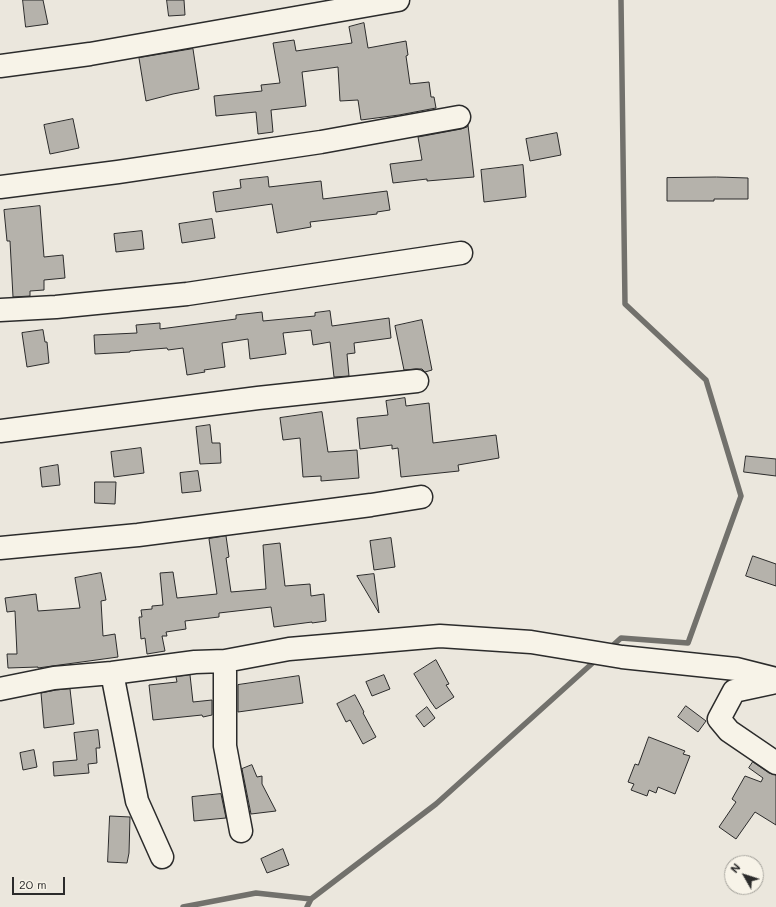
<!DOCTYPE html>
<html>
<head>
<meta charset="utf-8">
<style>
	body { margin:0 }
	#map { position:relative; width:776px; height:907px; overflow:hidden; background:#ebe7dd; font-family:Mali,sans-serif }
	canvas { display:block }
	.north { position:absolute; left:724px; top:855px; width:40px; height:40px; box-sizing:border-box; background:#f7f3e8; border:1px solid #a5a39c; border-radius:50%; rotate:309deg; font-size:11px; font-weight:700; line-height:16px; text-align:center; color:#2b2b2b }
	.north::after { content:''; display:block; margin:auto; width:14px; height:18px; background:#2b2b2b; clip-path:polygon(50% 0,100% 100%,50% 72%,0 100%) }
	.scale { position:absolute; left:12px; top:877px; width:53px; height:18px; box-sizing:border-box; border:2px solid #2b2b2b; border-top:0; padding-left:5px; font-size:12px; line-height:14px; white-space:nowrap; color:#2b2b2b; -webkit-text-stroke:3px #f7f3e8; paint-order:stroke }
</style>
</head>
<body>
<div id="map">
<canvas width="776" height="907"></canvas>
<div class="north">N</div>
<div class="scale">20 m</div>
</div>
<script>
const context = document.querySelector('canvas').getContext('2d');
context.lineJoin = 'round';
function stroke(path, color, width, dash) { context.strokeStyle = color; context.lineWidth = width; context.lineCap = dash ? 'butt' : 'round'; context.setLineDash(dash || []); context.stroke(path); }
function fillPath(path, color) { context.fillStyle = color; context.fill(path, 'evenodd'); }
const stream = new Path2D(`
	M 610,648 L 621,638 L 688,643 L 741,496 L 706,380 L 625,304 L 621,0
	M 183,907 L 256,893 L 311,899 L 436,804 L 597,659
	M 307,907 L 311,899`);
const building = new Path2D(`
	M 23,0 L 43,0 L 48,24 L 26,27 Z
	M 167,0 L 184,0 L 185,15 L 169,16 Z
	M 364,23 L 368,48 L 406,41 L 408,55 L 406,56 L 410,84 L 429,82 L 431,97 L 434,97 L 436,108 L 399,115 L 361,120 L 358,100 L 340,101 L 338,67 L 302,72 L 306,106 L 271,110 L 273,132 L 258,134 L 256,112 L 216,116 L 214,96 L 262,91 L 261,85 L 280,83 L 273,43 L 294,40 L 296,51 L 352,43 L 349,27 Z
	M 193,49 L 199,89 L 173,94 L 146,101 L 139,58 Z
	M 73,119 L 79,148 L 50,154 L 44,125 Z
	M 468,125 L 474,177 L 427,181 L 427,179 L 393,183 L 390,164 L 422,160 L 418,137 L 461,129 L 467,127 Z
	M 557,133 L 561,155 L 530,161 L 526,139 Z
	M 523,165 L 526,197 L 484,202 L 481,170 Z
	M 268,177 L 269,187 L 321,181 L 323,199 L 387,191 L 390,210 L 377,212 L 377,214 L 310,222 L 311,227 L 277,233 L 272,204 L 216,212 L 213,192 L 241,188 L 240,180 Z
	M 717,177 L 748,178 L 748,199 L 714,199 L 714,201 L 667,201 L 667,178 Z
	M 40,206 L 44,257 L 63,255 L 65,278 L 44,280 L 44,290 L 30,291 L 30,296 L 13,297 L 10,241 L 7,241 L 4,210 Z
	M 212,219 L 215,238 L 182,243 L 179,224 Z
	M 142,231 L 144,249 L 116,252 L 114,234 Z
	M 330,311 L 332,326 L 389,318 L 391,338 L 354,343 L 355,353 L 347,354 L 349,376 L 334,377 L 330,342 L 313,345 L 311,330 L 283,333 L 286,354 L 250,359 L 248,339 L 222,343 L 225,367 L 204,370 L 205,372 L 187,375 L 183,348 L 168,350 L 167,348 L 130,351 L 130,352 L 95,354 L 94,335 L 137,333 L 136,325 L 160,323 L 160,329 L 236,319 L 236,315 L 262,312 L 263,321 L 315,316 L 315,313 Z
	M 422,320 L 432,370 L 425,372 L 422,369 L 416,369 L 404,370 L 395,326 Z
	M 43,330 L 45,342 L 47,342 L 49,363 L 27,367 L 22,333 Z
	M 405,398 L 406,406 L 429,403 L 433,443 L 496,435 L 499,458 L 458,465 L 459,471 L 401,477 L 398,448 L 392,449 L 392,445 L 360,449 L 357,418 L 388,415 L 386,401 Z
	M 322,412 L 328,452 L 357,450 L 359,478 L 321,481 L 321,476 L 303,477 L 300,438 L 283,440 L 280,418 Z
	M 210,425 L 212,443 L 220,443 L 221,463 L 200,464 L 196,427 Z
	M 141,448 L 144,473 L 114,477 L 111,452 Z
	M 746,456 L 776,459 L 776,476 L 744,472 Z
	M 58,465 L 60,485 L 42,487 L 40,468 Z
	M 198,471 L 201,491 L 182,493 L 180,473 Z
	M 95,482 L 116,482 L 115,504 L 95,503 Z
	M 226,536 L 229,557 L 226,558 L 231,592 L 266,589 L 263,545 L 280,543 L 285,586 L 310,584 L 311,596 L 324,594 L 326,621 L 312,623 L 312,622 L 274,627 L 271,607 L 219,613 L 219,617 L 185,621 L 186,629 L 166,632 L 167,636 L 162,636 L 165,651 L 147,654 L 145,638 L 141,639 L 139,617 L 142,617 L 141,610 L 152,609 L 152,606 L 163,605 L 160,573 L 173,572 L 177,598 L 217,594 L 209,539 Z
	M 391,538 L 395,567 L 374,570 L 370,541 Z
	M 753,556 L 776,564 L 776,586 L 746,576 Z
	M 101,573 L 106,600 L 101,601 L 103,636 L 115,634 L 118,657 L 67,664 L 52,666 L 38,668 L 38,667 L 8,668 L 7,654 L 17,654 L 15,611 L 7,612 L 5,598 L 36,594 L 38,611 L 80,608 L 75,578 Z
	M 374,574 L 379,613 L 357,576 Z
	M 436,660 L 449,684 L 446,685 L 454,697 L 436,709 L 431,702 L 414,674 Z
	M 190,675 L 193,702 L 212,700 L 212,715 L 203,717 L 202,715 L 153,720 L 149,685 L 177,682 L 176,677 Z
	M 384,675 L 390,689 L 372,696 L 366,682 Z
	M 299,676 L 303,703 L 238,712 L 238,685 Z
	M 70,689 L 74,724 L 44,728 L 41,693 L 56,690 Z
	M 355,695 L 364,712 L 363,713 L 376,737 L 363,744 L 350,720 L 346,722 L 337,704 Z
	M 686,706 L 706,721 L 698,732 L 678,717 Z
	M 427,707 L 435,718 L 424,727 L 416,716 Z
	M 98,730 L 100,748 L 96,748 L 97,763 L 88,764 L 89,773 L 54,776 L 53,762 L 77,760 L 74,733 Z
	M 649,737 L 685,751 L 683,754 L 690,756 L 675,794 L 658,787 L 656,793 L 649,790 L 647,796 L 631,790 L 634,784 L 628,782 L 635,764 L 638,765 Z
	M 34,750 L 37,767 L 23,770 L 20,753 Z
	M 753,762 L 769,773 L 776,775 L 776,825 L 755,812 L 736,839 L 719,827 L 736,802 L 732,799 L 745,776 L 761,782 L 763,778 L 749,768 Z
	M 252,765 L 257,777 L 262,776 L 262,784 L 276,811 L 251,814 L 242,769 Z
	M 221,794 L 226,818 L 194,821 L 192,797 Z
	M 110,816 L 130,817 L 129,853 L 127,863 L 108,862 Z
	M 283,849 L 289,865 L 267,873 L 261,859 Z`);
const minor = new Path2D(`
	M 0,66 L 90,54 L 398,0
	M 0,187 L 118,172 L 321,142 L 459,117
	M 0,310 L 56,307 L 187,294 L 461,253
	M 0,431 L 258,398 L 417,381
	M 0,548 L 138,535 L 371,505 L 421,497
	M 225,661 L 225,746 L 241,831
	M 112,673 L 137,801 L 162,857
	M 776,682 L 734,691 L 719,719 L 729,731 L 776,763
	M 0,689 L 54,678 L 112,673 L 195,662 L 225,661 L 289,649 L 440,636 L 531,642 L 622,657 L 736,669 L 776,679`);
stroke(stream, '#72716c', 5.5);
fillPath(building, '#b5b2ab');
stroke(building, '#2b2b2b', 1);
stroke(minor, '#2b2b2b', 25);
stroke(minor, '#f7f3e8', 22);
</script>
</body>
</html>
